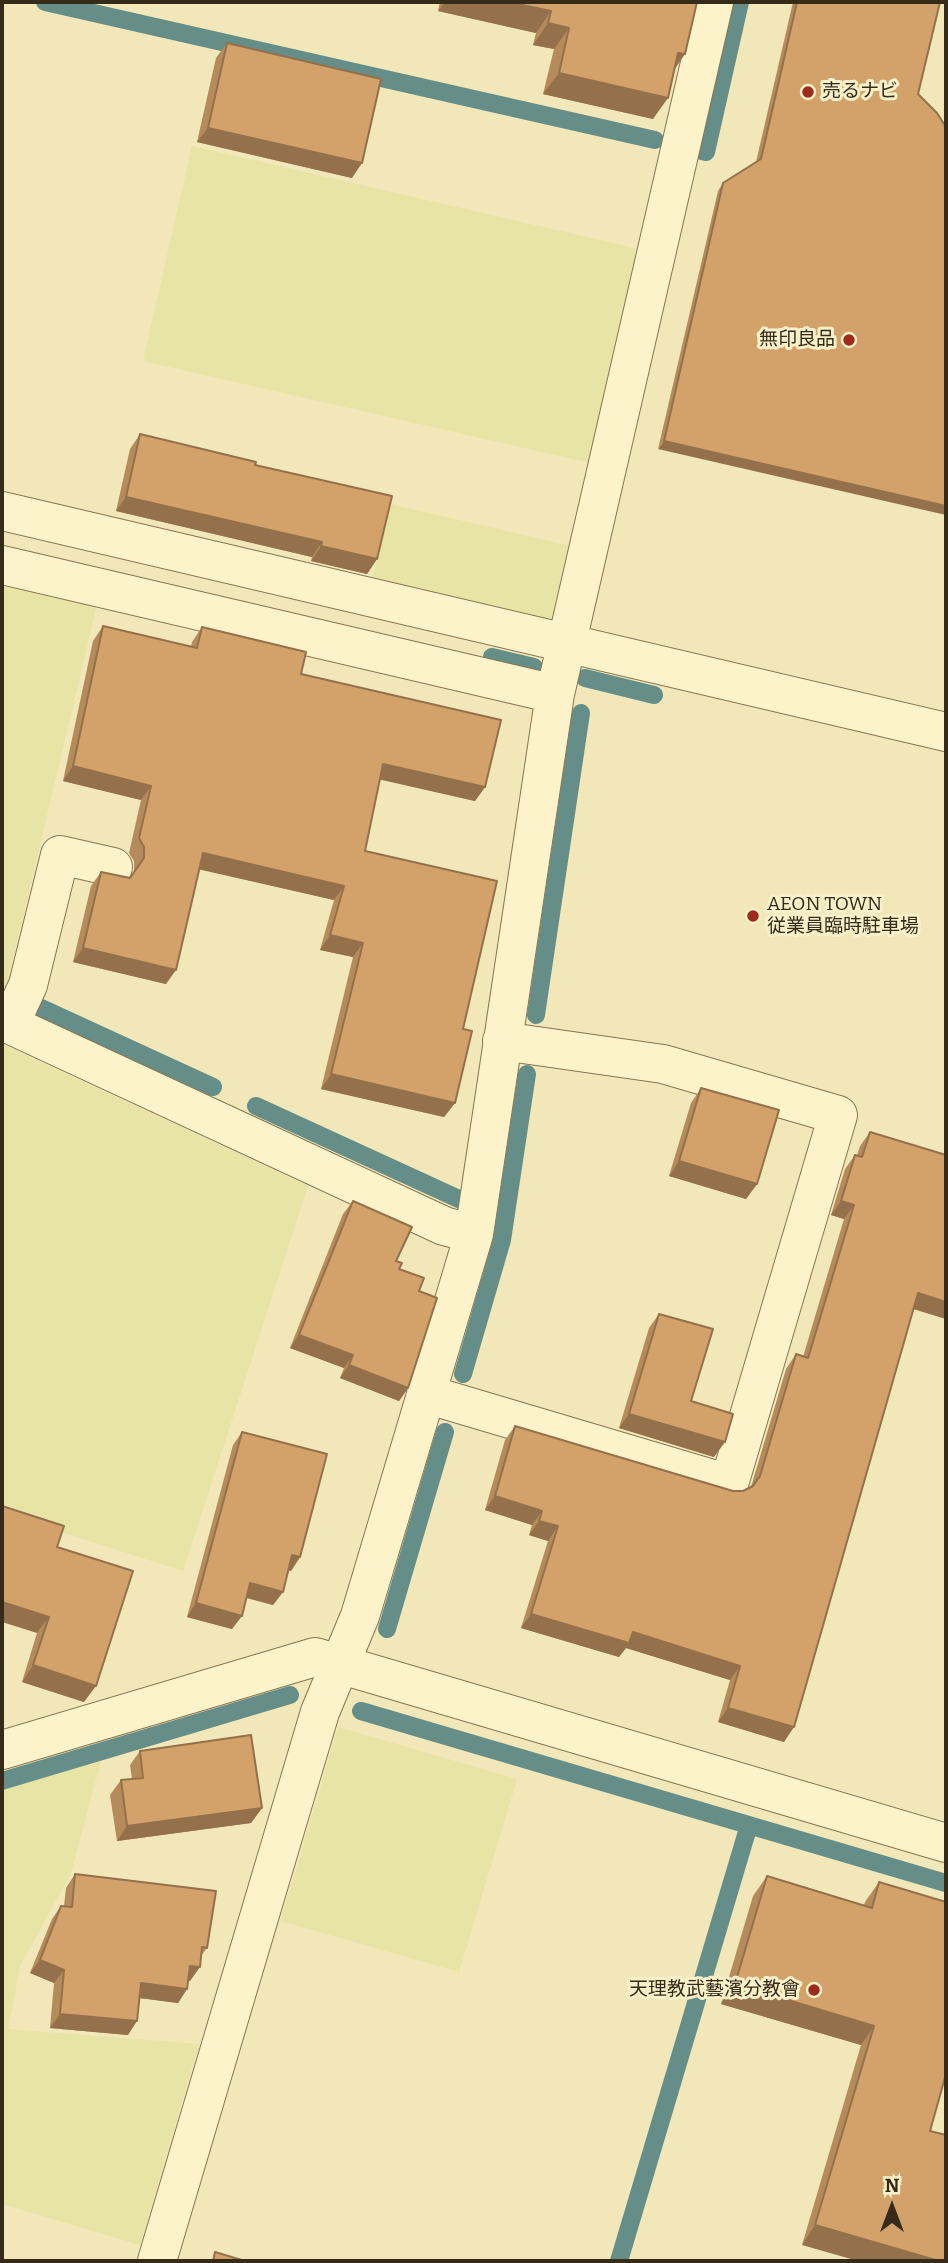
<!DOCTYPE html>
<html>
<head>
<meta charset="utf-8">
<style>
	body { margin:0 }
	#map { position:relative; width:948px; height:2263px; overflow:hidden; background:#f1e7b8; font-family:Bitter,serif }
	canvas { display:block }
	.frame { position:absolute; inset:0; border:4px solid #362a19; pointer-events:none }
	.north { position:absolute; left:857px; top:2172px; width:70px; height:70px; -webkit-text-stroke:5px #f8f0c8; paint-order:stroke; rotate:0deg; font-size:19px; font-weight:700; line-height:28px; text-align:center; color:#362a19 }
	.north::after { content:''; display:block; margin:auto; width:24px; height:32px; background:#362a19; clip-path:polygon(50% 0,100% 100%,50% 72%,0 100%) }
</style>
</head>
<body>
<div id="map">
<canvas width="948" height="2263"></canvas>
<div class="frame"></div>
<div class="north">N</div>
</div>
<script>
const context = document.querySelector('canvas').getContext('2d');
context.lineJoin = 'round';
function fillPath(path, color) { context.fillStyle = color; context.fill(path, 'evenodd'); }
function stroke(path, color, width, dash) { context.strokeStyle = color; context.lineWidth = width; context.lineCap = dash ? 'butt' : 'round'; context.setLineDash(dash || []); context.stroke(path); }
function label(font, color, halo, rows, align = 'center') {
  context.font = font + ' Bitter,"Noto Sans JP",serif'; context.lineWidth = 6; context.setLineDash([]); context.textBaseline = 'middle'; context.strokeStyle = halo; context.fillStyle = color; for (const [text, x, y, turn = 0] of rows) {
    context.save(); context.translate(x, y); context.rotate((+turn || 0) * Math.PI / 180); context.textAlign = isNaN(turn) ? turn : align; if (halo) context.strokeText(text, 0, 0); context.fillText(text, 0, 0); context.restore();
  }
}
const farmland = new Path2D(`
	M 192,146 L 639,249 L 590,463 L 143,361 Z
	M 390,504 L 571,546 L 553,623 L 372,580 Z
	M 2,578 L 98,601 L 6,988 L 2,986 Z
	M 2,1044 L 308,1186 L 183,1571 L 2,1513 Z
	M 338,1727 L 517,1779 L 459,1972 L 281,1921 Z
	M 101,1761 L 71,1873 L 20,1966 L 8,2029 L 199,2044 L 140,2245 L 2,2204 L 2,1790 Z`);
const stream = new Path2D(`
	M 45,2 L 655,140
	M 698,150 L 706,152 L 740,2
	M 492,657 L 534,667
	M 585,678 L 654,695
	M 41,1008 L 213,1087
	M 536,1015 L 581,713
	M 256,1106 L 461,1200
	M 463,1374 L 502,1240 L 527,1074
	M 387,1629 L 445,1432
	M 361,1711 L 946,1883
	M 2,1781 L 290,1695
	M 619,2261 L 749,1825`);
const minor = new Path2D(`
	M 2,511 L 946,732
	M 2,565 L 555,694
	M 2,1021 L 444,1226 L 474,1234
	M 10,1024 L 28,985 L 60,855 L 113,867
	M 426,1394 L 729,1484 L 838,1115 L 663,1064 L 502,1041
	M 2,1750 L 315,1657 L 946,1843
	M 157,2261 L 320,1712 L 360,1616 L 474,1234 L 555,694 L 714,2`);
const wall = new Path2D(`
	M 440,2 L 697,2 L 674,71 L 653,119 L 543,94 L 554,49 L 533,45 L 536,33 L 438,11 Z
	M 793,2 L 940,2 L 918,94 L 658,449 L 718,191 L 723,183 L 756,162 Z
	M 227,43 L 352,178 L 197,142 L 216,58 Z
	M 140,434 L 255,465 L 377,559 L 367,574 L 311,561 L 312,557 L 116,511 L 130,449 Z
	M 103,626 L 191,647 L 192,642 L 202,627 L 301,674 L 485,787 L 475,801 L 380,779 L 365,851 L 463,1029 L 455,1103 L 444,1117 L 321,1089 L 353,957 L 320,950 L 334,900 L 200,869 L 166,984 L 73,962 L 91,886 L 101,872 L 130,878 L 134,872 L 134,861 L 129,853 L 141,800 L 63,781 L 93,641 Z
	M 701,1088 L 757,1184 L 746,1199 L 669,1176 L 691,1103 Z
	M 870,1132 L 946,1319 L 913,1309 L 784,1742 L 718,1722 L 730,1680 L 626,1648 L 619,1657 L 521,1628 L 548,1541 L 529,1535 L 532,1525 L 485,1510 L 505,1440 L 515,1426 L 733,1491 L 743,1491 L 751,1487 L 786,1369 L 796,1354 L 803,1357 L 844,1219 L 831,1215 L 845,1169 L 855,1155 L 857,1155 L 860,1146 Z
	M 353,1201 L 396,1261 L 399,1269 L 419,1291 L 408,1388 L 399,1401 L 340,1378 L 344,1368 L 290,1348 L 343,1214 Z
	M 659,1314 L 691,1401 L 714,1457 L 619,1428 L 649,1328 Z
	M 242,1432 L 300,1557 L 291,1571 L 288,1570 L 283,1592 L 273,1605 L 246,1598 L 232,1629 L 187,1617 L 233,1445 Z
	M 57,1547 L 84,1702 L 22,1682 L 37,1633 Z
	M 140,1751 L 262,1808 L 251,1823 L 117,1841 L 110,1795 L 121,1780 L 132,1779 L 130,1765 Z
	M 75,1874 L 207,1948 L 201,1956 L 190,1981 L 188,1981 L 187,1989 L 178,2003 L 140,1998 L 128,2035 L 50,2028 L 54,1983 L 30,1973 L 52,1919 L 61,1906 L 64,1906 L 66,1888 Z
	M 767,1876 L 864,1905 L 865,1902 L 879,1882 L 946,2074 L 802,2245 L 861,2045 L 721,2004 L 753,1896 Z`);
const shadedWall = new Path2D(`
	M 445,2 L 508,2 L 551,11 L 536,33 L 438,11 Z
	M 548,23 L 569,28 L 554,49 L 533,45 Z
	M 678,53 L 685,54 L 670,76 Z
	M 559,73 L 668,98 L 653,119 L 543,94 Z
	M 208,128 L 362,163 L 352,178 L 197,142 Z
	M 664,441 L 946,506 L 946,515 L 658,449 Z
	M 126,497 L 322,542 L 312,557 L 116,511 Z
	M 321,546 L 377,559 L 367,574 L 311,561 Z
	M 383,764 L 485,787 L 475,801 L 373,778 Z
	M 73,766 L 151,786 L 141,800 L 63,781 Z
	M 203,853 L 344,886 L 334,900 L 193,868 Z
	M 330,935 L 363,943 L 353,957 L 320,950 Z
	M 83,948 L 176,970 L 166,984 L 73,962 Z
	M 331,1074 L 455,1103 L 444,1117 L 321,1089 Z
	M 679,1161 L 757,1184 L 746,1199 L 669,1176 Z
	M 841,1201 L 854,1205 L 844,1219 L 831,1215 Z
	M 918,1293 L 946,1302 L 946,1319 L 908,1307 Z
	M 299,1335 L 353,1355 L 344,1368 L 290,1348 Z
	M 349,1365 L 408,1388 L 399,1401 L 340,1378 Z
	M 629,1414 L 725,1442 L 714,1457 L 619,1428 Z
	M 495,1496 L 542,1511 L 532,1525 L 485,1510 Z
	M 539,1521 L 558,1526 L 548,1541 L 529,1535 Z
	M 292,1555 L 300,1557 L 291,1571 L 283,1569 Z
	M 250,1583 L 283,1592 L 273,1605 L 241,1596 Z
	M 2,1602 L 49,1617 L 37,1633 L 2,1622 Z
	M 196,1603 L 242,1616 L 232,1629 L 187,1617 Z
	M 531,1614 L 633,1632 L 740,1666 L 730,1680 L 626,1648 L 619,1657 L 521,1628 Z
	M 33,1665 L 96,1686 L 84,1702 L 22,1682 Z
	M 728,1708 L 794,1727 L 784,1742 L 718,1722 Z
	M 262,1808 L 251,1823 L 117,1841 L 127,1826 Z
	M 40,1960 L 64,1970 L 54,1983 L 30,1973 Z
	M 190,1966 L 200,1967 L 190,1981 L 181,1980 Z
	M 141,1983 L 187,1989 L 178,2003 L 131,1997 Z
	M 735,1984 L 874,2026 L 861,2045 L 721,2004 Z
	M 60,2014 L 137,2021 L 128,2035 L 50,2028 Z
	M 815,2225 L 939,2261 L 858,2261 L 802,2245 Z`);
const building = new Path2D(`
	M 508,2 L 697,2 L 685,54 L 678,53 L 668,98 L 559,73 L 569,28 L 548,23 L 551,11 Z
	M 797,2 L 940,2 L 918,94 L 937,113 L 946,127 L 946,506 L 664,441 L 723,183 L 761,159 Z
	M 227,43 L 381,79 L 362,163 L 208,128 Z
	M 140,434 L 256,462 L 255,465 L 392,496 L 377,559 L 321,546 L 322,542 L 126,497 Z
	M 103,626 L 197,648 L 202,627 L 306,652 L 301,674 L 501,720 L 485,787 L 383,764 L 365,851 L 497,881 L 463,1029 L 472,1031 L 455,1103 L 331,1074 L 363,943 L 330,935 L 344,886 L 203,853 L 176,970 L 83,948 L 101,872 L 130,878 L 144,858 L 144,847 L 139,838 L 151,786 L 73,766 Z
	M 701,1088 L 779,1110 L 757,1184 L 679,1161 Z
	M 870,1132 L 946,1155 L 946,1302 L 918,1293 L 794,1727 L 728,1708 L 740,1666 L 633,1632 L 629,1643 L 531,1614 L 558,1526 L 539,1521 L 542,1511 L 495,1496 L 515,1426 L 733,1491 L 743,1491 L 753,1486 L 760,1476 L 796,1354 L 808,1358 L 854,1205 L 841,1201 L 855,1155 L 862,1157 Z
	M 353,1201 L 412,1227 L 396,1261 L 402,1263 L 399,1269 L 424,1278 L 419,1291 L 437,1298 L 408,1388 L 349,1365 L 353,1355 L 299,1335 Z
	M 659,1314 L 713,1329 L 691,1401 L 733,1414 L 725,1442 L 629,1414 Z
	M 242,1432 L 327,1454 L 300,1557 L 292,1555 L 283,1592 L 250,1583 L 242,1616 L 196,1603 Z
	M 2,1506 L 64,1526 L 57,1547 L 133,1571 L 96,1686 L 33,1665 L 49,1617 L 2,1602 Z
	M 251,1735 L 262,1808 L 127,1826 L 121,1780 L 143,1778 L 140,1751 Z
	M 75,1874 L 216,1891 L 207,1948 L 202,1947 L 200,1967 L 190,1966 L 187,1989 L 141,1983 L 137,2021 L 60,2014 L 64,1970 L 40,1960 L 61,1906 L 72,1907 Z
	M 767,1876 L 872,1908 L 879,1882 L 946,1902 L 946,2074 L 930,2131 L 946,2135 L 946,2261 L 939,2261 L 815,2225 L 874,2026 L 735,1984 Z
	M 215,2252 L 245,2261 L 213,2261 Z`);
const markers = [
	[808,92,7,"#9c2b1d"],
	[849,340,7,"#9c2b1d"],
	[753,916,7,"#9c2b1d"],
	[814,1990,7,"#9c2b1d"]
];
const poiNames = [
	["売るナビ",822,92],
	["無印良品",835,340,"right"],
	["AEON TOWN",767,905],
	["従業員臨時駐車場",767,927],
	["天理教武藝濱分教會",800,1990,"right"]
];
fillPath(farmland, '#e7e4a5');
stroke(stream, '#658e89', 18);
stroke(minor, '#887552', 40);
stroke(minor, '#fcf3cb', 38);
fillPath(wall, '#b58b5b');
fillPath(shadedWall, '#94714a');
fillPath(building, '#d3a26a');
stroke(building, '#94714a', 2);
for (const [x, y, r, color] of markers) { const dot = new Path2D(); dot.arc(x, y, r, 0, 2 * Math.PI); context.fillStyle = color; context.fill(dot); stroke(dot, '#f8f0c8', 2.5); }
label('19px', '#362a19', '#f8f0c8', poiNames, 'left');
</script>
</body>
</html>
